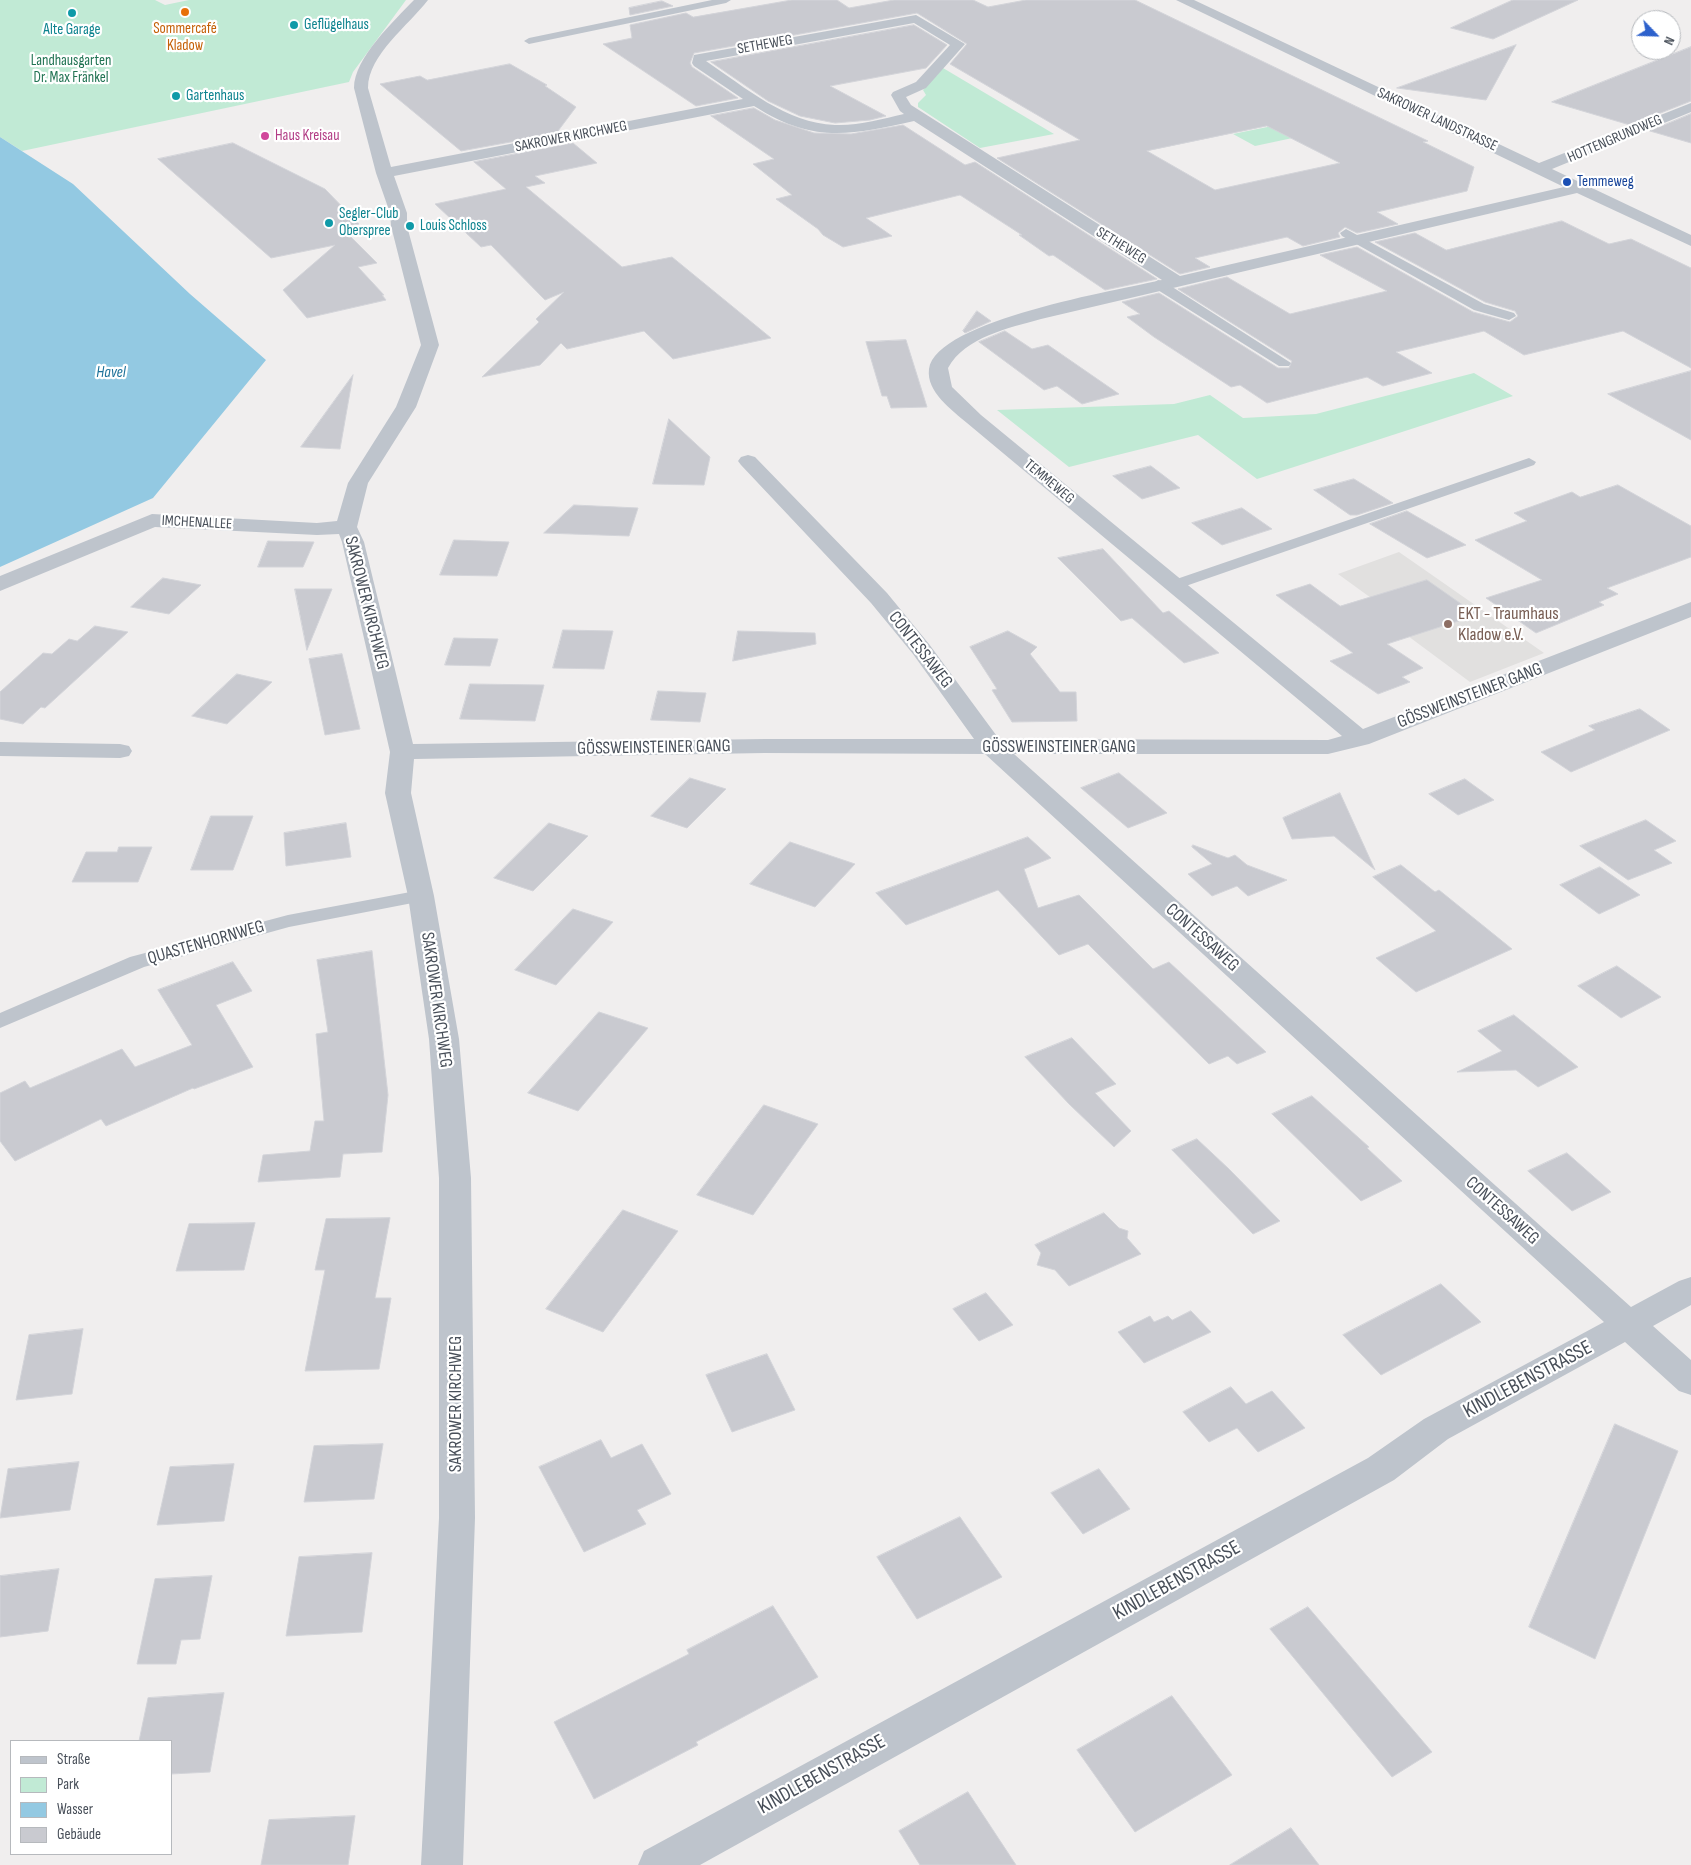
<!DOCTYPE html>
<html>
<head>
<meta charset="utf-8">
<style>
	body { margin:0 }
	#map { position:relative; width:1691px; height:1865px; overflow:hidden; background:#f0eeee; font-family:"Sofia Sans Condensed",sans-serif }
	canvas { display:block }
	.legend { position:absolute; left:10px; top:1740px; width:162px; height:115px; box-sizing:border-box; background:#fff; border:1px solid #b6b9bd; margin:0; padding:6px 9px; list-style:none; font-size:15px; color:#484f59 }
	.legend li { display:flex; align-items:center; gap:10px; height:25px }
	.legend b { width:25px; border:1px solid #b6b9bd }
	.north { position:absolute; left:1631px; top:10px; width:50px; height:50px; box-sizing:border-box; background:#fff; border:1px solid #b6b9bd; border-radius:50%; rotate:114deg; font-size:14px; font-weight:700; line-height:20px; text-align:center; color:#484f59 }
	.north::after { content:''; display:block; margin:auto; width:18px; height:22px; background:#2d61cc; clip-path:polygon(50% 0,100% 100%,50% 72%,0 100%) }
</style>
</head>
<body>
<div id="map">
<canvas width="1691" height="1865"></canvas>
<ul class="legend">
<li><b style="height:6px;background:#bec4cc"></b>Straße</li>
<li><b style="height:14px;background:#c1ead5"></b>Park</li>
<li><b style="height:14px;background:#93c9e2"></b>Wasser</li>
<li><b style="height:14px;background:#c9cad0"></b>Gebäude</li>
</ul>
<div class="north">N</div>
</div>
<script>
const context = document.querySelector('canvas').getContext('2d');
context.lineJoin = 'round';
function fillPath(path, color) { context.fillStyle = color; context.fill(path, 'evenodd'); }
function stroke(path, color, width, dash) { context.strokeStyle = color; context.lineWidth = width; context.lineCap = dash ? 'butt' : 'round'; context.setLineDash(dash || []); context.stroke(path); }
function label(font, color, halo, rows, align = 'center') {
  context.font = font + ' "Sofia Sans Condensed",sans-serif'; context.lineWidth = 4.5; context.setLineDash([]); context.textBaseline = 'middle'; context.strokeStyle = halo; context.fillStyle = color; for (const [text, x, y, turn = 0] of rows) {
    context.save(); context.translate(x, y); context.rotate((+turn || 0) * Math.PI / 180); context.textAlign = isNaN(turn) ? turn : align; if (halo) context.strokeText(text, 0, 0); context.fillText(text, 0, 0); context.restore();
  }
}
const education = new Path2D(`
	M 1399,552 L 1544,653 L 1470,682 L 1381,616 L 1389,611 L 1338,574 Z`);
const green = new Path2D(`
	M 0,0 L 155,0 L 165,5 L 189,0 L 406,0 L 353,72 L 349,82 L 22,151 L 0,137 Z
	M 943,68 L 1054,134 L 980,148 L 918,107 L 918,103 L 926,95 L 923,90 Z
	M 1292,122 L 1316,133 L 1255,146 L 1233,134 Z
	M 1474,373 L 1513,396 L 1257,479 L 1198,435 L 1069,467 L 997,410 L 1174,404 L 1210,395 L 1243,418 L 1316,414 Z`);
const water = new Path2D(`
	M 0,137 L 73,184 L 190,294 L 266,360 L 153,498 L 0,567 Z`);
const building = new Path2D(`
	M 792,0 L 837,0 L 849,8 L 894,0 L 973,0 L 988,7 L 1026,0 L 1135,0 L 1428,141 L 1423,142 L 1474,167 L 1467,191 L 1377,212 L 1398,224 L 1357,233 L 1345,227 L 1338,233 L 1340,237 L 1303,246 L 1287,237 L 1195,258 L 1210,267 L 1180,274 L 997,158 L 1080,140 L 950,64 L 967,44 L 917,13 L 694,53 L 690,63 L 692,67 L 738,98 L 696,106 L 603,44 L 632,38 L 630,25 L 686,13 L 693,17 ZM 1267,126 L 1340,163 L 1215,190 L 1147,151 Z
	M 1513,0 L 1578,0 L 1493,39 L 1451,28 Z
	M 662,1 L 673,6 L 630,15 L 629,8 Z
	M 914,25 L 947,45 L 926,68 L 830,86 L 886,116 L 870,120 L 835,123 L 800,116 L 768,101 L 711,62 Z
	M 1516,45 L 1486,100 L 1397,88 Z
	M 1691,47 L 1691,101 L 1630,125 L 1552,102 Z
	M 510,64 L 547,85 L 545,86 L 576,107 L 558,131 L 560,133 L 461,151 L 380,84 L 420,76 L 427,80 Z
	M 754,108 L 775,120 L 814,133 L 851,134 L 903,125 L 965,165 L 975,162 L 1157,279 L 1105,290 L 1053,255 L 1049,256 L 1019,235 L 1022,235 L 960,195 L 866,218 L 892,236 L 843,247 L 823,235 L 818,229 L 776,199 L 792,195 L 753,164 L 774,159 L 711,116 Z
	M 1691,114 L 1691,143 L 1650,131 Z
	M 233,143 L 325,189 L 359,224 L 341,227 L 377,263 L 358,267 L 384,295 L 382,295 L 386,300 L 307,318 L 283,290 L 335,245 L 271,258 L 158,159 Z
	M 573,143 L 597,163 L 535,176 L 545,183 L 526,187 L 622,267 L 672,257 L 771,338 L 673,359 L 644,331 L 567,349 L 561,343 L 540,365 L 482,377 L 539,322 L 536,319 L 564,292 L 545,300 L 491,245 L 481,247 L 435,204 L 506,189 L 474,162 Z
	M 1562,221 L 1609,244 L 1631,239 L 1691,268 L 1691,368 L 1623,331 L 1524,355 L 1484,331 L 1396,352 L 1432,373 L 1383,386 L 1367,377 L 1267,403 L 1240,385 L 1231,387 L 1154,337 L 1127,317 L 1140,314 L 1122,302 L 1159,293 L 1278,368 L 1289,368 L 1292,361 L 1178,289 L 1227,277 L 1290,314 L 1387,291 L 1320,255 L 1357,247 L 1473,312 L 1510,322 L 1518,316 L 1515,311 L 1485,302 L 1375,242 L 1415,233 L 1446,250 Z
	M 977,311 L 991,321 L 965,333 L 963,331 Z
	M 1005,331 L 1032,349 L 1048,345 L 1119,394 L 1082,404 L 1057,386 L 1044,390 L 979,342 Z
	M 906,340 L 927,407 L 891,408 L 887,396 L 882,396 L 866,342 Z
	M 1691,371 L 1691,440 L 1608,394 Z
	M 353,375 L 340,449 L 301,447 Z
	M 669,419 L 710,457 L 704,485 L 653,484 Z
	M 1151,466 L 1180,488 L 1142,499 L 1113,476 Z
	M 1354,479 L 1393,503 L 1357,515 L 1350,515 L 1314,490 Z
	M 1618,485 L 1691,526 L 1691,557 L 1607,588 L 1618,594 L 1599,602 L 1604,605 L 1536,633 L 1486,598 L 1542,580 L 1475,540 L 1527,521 L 1514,513 L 1572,492 L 1580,497 Z
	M 574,505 L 638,508 L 629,536 L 544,533 Z
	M 1242,508 L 1272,529 L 1222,545 L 1192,523 Z
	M 1407,511 L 1466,545 L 1427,558 L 1370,524 Z
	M 454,540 L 509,542 L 497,576 L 440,575 Z
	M 268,541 L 314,542 L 303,567 L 258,567 Z
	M 1103,549 L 1163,613 L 1169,611 L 1219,653 L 1184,663 L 1132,618 L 1121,621 L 1058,558 Z
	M 163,578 L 201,585 L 169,614 L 131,607 Z
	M 1427,580 L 1477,615 L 1387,644 L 1423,668 L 1402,677 L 1410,682 L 1378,694 L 1330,661 L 1353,653 L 1276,595 L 1310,584 L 1340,606 Z
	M 295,589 L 332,589 L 307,650 Z
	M 95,626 L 128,632 L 45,708 L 41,707 L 23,724 L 0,719 L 0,692 L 43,653 L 52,654 L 69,639 L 77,641 Z
	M 563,630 L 613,631 L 604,669 L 553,668 Z
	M 738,631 L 815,633 L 816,644 L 733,661 Z
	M 1008,631 L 1037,647 L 1030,654 L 1060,692 L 1076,692 L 1077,721 L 1012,722 L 992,690 L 997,689 L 970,647 Z
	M 454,638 L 498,639 L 490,666 L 445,665 Z
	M 342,654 L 360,729 L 325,735 L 309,659 Z
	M 237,674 L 272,682 L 227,724 L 192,716 Z
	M 470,684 L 544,685 L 535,721 L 460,719 Z
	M 658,691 L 706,693 L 700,722 L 651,720 Z
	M 1640,709 L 1670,730 L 1571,772 L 1541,752 L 1595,730 L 1589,726 Z
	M 1119,773 L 1167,813 L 1128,828 L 1081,788 Z
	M 690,778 L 726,789 L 687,828 L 651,816 Z
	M 1465,779 L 1494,800 L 1458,815 L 1429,794 Z
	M 1340,793 L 1375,870 L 1334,836 L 1292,839 L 1283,818 Z
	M 211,816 L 253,816 L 233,870 L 191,870 Z
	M 1646,820 L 1676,841 L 1654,850 L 1672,863 L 1628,880 L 1580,846 Z
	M 346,823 L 351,857 L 286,866 L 284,833 Z
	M 549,823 L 588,836 L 533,891 L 494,878 Z
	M 1028,837 L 1051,858 L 1024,869 L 1038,908 L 1079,895 L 1153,969 L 1169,962 L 1266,1052 L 1237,1064 L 1228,1056 L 1209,1064 L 1088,944 L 1059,955 L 998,890 L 906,925 L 876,893 Z
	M 790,842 L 855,864 L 815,907 L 750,884 Z
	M 1193,845 L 1228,858 L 1235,855 L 1247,865 L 1287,880 L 1248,896 L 1237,886 L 1212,896 L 1188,874 L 1212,864 L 1192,847 Z
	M 119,847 L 152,847 L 138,882 L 72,882 L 86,852 L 117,852 Z
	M 1401,865 L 1435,892 L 1439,890 L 1512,949 L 1416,992 L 1376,958 L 1436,931 L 1373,877 Z
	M 1600,867 L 1640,895 L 1599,914 L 1560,885 Z
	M 573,909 L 613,922 L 556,985 L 515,970 Z
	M 372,951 L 388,1095 L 382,1152 L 343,1154 L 340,1177 L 258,1182 L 263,1155 L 310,1151 L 315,1121 L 324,1121 L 316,1034 L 328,1032 L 317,960 Z
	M 233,962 L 252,991 L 216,1005 L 253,1067 L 194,1089 L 193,1088 L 106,1126 L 101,1119 L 15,1161 L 0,1141 L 0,1093 L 25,1081 L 30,1088 L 122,1049 L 135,1067 L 192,1045 L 158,990 Z
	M 1617,966 L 1661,997 L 1621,1018 L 1578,986 Z
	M 599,1012 L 648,1028 L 578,1111 L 528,1093 Z
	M 1514,1015 L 1578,1067 L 1538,1087 L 1516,1070 L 1457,1072 L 1502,1051 L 1478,1031 Z
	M 1072,1038 L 1116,1084 L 1095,1093 L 1131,1131 L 1114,1147 L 1069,1104 L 1025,1057 Z
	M 1312,1096 L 1369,1147 L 1367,1148 L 1402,1181 L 1361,1201 L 1272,1114 Z
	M 764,1105 L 818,1124 L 753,1215 L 697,1195 Z
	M 1197,1139 L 1229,1169 L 1280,1221 L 1253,1234 L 1172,1150 Z
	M 1567,1153 L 1611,1192 L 1572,1211 L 1528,1171 Z
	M 623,1210 L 678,1231 L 603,1332 L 546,1309 Z
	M 1104,1213 L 1119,1228 L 1128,1231 L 1127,1238 L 1141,1254 L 1069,1286 L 1055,1270 L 1037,1265 L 1041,1253 L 1035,1245 Z
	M 390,1218 L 375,1298 L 391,1298 L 379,1369 L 305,1371 L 325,1270 L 315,1270 L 326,1219 Z
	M 255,1223 L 244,1270 L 176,1271 L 189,1224 Z
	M 1441,1284 L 1481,1322 L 1381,1375 L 1343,1335 Z
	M 986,1293 L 1013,1325 L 979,1341 L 953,1309 Z
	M 1191,1311 L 1211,1332 L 1144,1363 L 1118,1332 L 1150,1316 L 1154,1322 L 1168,1316 L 1172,1320 Z
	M 83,1329 L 72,1394 L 16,1400 L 29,1335 Z
	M 767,1354 L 795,1410 L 732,1432 L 706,1375 Z
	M 1231,1387 L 1246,1404 L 1272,1391 L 1305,1428 L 1258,1452 L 1237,1428 L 1209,1442 L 1183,1412 Z
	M 1615,1424 L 1678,1451 L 1595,1659 L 1529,1627 Z
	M 601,1440 L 611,1458 L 642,1444 L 671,1494 L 637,1510 L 646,1524 L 584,1552 L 539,1467 Z
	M 383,1444 L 374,1499 L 304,1502 L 314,1446 Z
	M 79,1462 L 70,1510 L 0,1518 L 8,1469 Z
	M 234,1464 L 224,1521 L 157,1525 L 170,1467 Z
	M 1099,1469 L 1130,1509 L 1083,1534 L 1051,1493 Z
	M 960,1517 L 1002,1577 L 917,1619 L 877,1557 Z
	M 372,1553 L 362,1632 L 286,1636 L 299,1557 Z
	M 59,1569 L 48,1631 L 0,1637 L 0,1576 Z
	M 212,1576 L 200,1639 L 181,1640 L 176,1664 L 137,1664 L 155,1579 Z
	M 773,1606 L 818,1677 L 696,1742 L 698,1745 L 594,1799 L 554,1722 L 689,1654 L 687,1650 Z
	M 1308,1607 L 1432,1752 L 1392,1777 L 1270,1629 Z
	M 224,1693 L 210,1772 L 171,1774 L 171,1741 L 139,1741 L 148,1698 Z
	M 1172,1696 L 1232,1775 L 1135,1832 L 1077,1750 Z
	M 968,1792 L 1016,1865 L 920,1865 L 899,1831 Z
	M 355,1816 L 348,1865 L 261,1865 L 269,1820 Z
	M 1291,1828 L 1319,1865 L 1230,1865 Z`);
const lane = new Path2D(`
	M 712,0 L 731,0 L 726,3 L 529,44 L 524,41 L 529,38 Z
	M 1346,229 L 1484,304 L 1514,313 L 1516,316 L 1509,320 L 1474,310 L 1342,236 L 1340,233 Z
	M 1158,280 L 1163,281 L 1291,363 L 1289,366 L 1279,366 L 1153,287 L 1152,284 Z
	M 1529,458 L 1536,462 L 1534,465 L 1180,588 L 1168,588 L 1166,585 L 1168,582 Z
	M 421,890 L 428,892 L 431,896 L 428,900 L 289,927 L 144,967 L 0,1028 L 0,1013 L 130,957 L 288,915 Z`);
const street = new Path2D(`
	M 414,0 L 428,0 C 409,25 368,55 368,88 L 391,167 L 743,99 L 694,66 L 692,63 L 694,55 L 916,15 L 965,44 L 926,88 L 906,97 L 911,105 L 1180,276 L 1564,187 L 1176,0 L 1194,0 L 1539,163 L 1691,103 L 1691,112 L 1552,169 L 1691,235 L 1691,246 L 1577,193 L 1041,319 C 1009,328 965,337 948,368 L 952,387 L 981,415 L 1363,729 L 1691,602 L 1691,617 L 1369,744 L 1328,754 L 1014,754 L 1631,1307 L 1679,1281 L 1691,1277 L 1691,1305 L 1653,1326 L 1691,1360 L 1691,1395 L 1679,1391 L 1625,1342 L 1448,1439 L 1394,1480 L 700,1865 L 638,1865 L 644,1851 L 1368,1458 L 1424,1419 L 1604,1322 L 985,754 L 765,753 L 414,759 L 411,793 L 434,896 L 459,1039 L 471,1178 L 475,1518 L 463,1865 L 421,1865 L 439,1518 L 439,1178 L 429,1039 L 408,896 L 385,793 L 390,752 L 342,542 L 339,534 L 317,535 L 155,527 L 0,591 L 0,576 L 152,514 L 317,523 L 337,521 L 348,483 L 396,407 L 421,345 L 391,226 L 390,213 L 376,173 L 354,88 C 354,58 394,21 414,0 ZM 914,23 L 950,45 L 916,82 L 893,92 L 891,95 L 900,111 L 904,114 C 882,119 858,126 835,125 C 786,123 746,88 706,61 ZM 754,106 C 814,144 850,135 914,121 L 1162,280 C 1119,290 936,320 929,369 C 926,392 952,410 967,423 L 1342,736 L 1328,740 L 999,739 L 929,644 L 887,593 L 755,457 L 748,455 L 741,457 L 738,461 L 741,465 L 871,603 L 913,654 L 974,739 L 765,739 L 413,744 L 364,542 L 357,527 L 368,483 L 416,407 L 439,345 L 407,226 L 407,213 L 394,176 Z
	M 0,742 L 120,744 L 129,746 L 132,751 L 129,756 L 120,758 L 0,756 Z`);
const markers = [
	[185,12,5,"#e8710a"],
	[72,13,5,"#0f9aa8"],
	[294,25,5,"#0f9aa8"],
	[176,96,5,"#0f9aa8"],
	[265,136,5,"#d1479c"],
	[1567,182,5,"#1a4fb4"],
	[329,223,5,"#0f9aa8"],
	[410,226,5,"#0f9aa8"],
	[1448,624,5,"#8d6e63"]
];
const farCulturenames = [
	["Geflügelhaus",304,25],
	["Alte Garage",72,30,"center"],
	["Gartenhaus",186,96],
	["Segler-Club",339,214],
	["Oberspree",339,231],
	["Louis Schloss",420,226]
];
const farFoodnames = [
	["Sommercafé",185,29],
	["Kladow",185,46]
];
const farStreetnames = [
	["SETHEWEG",765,45,-10],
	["SAKROWER LANDSTRASSE",1437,120,25],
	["SAKROWER KIRCHWEG",571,137,-11],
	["HOTTENGRUNDWEG",1615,139,-23],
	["SETHEWEG",1121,246,32],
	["TEMMEWEG",1049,482,40],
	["IMCHENALLEE",197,523,3]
];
const farParknames = [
	["Landhausgarten",71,61],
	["Dr. Max Fränkel",71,78]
];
const farHotelnames = [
	["Haus Kreisau",275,136]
];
const farTransitnames = [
	["Temmeweg",1577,182]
];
const farWaternames = [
	["Havel",111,373]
];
const streetNames = [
	["SAKROWER KIRCHWEG",366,603,76],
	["CONTESSAWEG",920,650,52],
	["GÖSSWEINSTEINER GANG",1470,696,-21],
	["GÖSSWEINSTEINER GANG",1059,747],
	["GÖSSWEINSTEINER GANG",654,748,-1],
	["CONTESSAWEG",1202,938,42],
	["QUASTENHORNWEG",206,943,-16],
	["SAKROWER KIRCHWEG",436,1000,82],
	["CONTESSAWEG",1502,1211,42],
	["SAKROWER KIRCHWEG",456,1404,-90]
];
const educationNames = [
	["EKT - Traumhaus",1458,614],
	["Kladow e.V.",1458,635]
];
const nearStreetnames = [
	["KINDLEBENSTRASSE",1528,1380,-28],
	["KINDLEBENSTRASSE",1177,1581,-29],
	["KINDLEBENSTRASSE",822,1775,-29]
];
fillPath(education, '#e1e0df');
fillPath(green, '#c1ead5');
fillPath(water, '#93c9e2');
fillPath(building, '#c9cad0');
stroke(building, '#d3d4d9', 1);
fillPath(lane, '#bec4cc');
fillPath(street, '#bec4cc');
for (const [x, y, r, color] of markers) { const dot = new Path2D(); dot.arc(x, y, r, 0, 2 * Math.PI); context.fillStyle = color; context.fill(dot); stroke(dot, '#fff', 2); }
label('15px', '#0d838f', '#fff', farCulturenames, 'left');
label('15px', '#c56008', '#fff', farFoodnames);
label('15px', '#484f59', '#fff', farStreetnames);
label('15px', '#217353', '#fff', farParknames);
label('15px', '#b23c85', '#fff', farHotelnames, 'left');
label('15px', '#164399', '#fff', farTransitnames, 'left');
label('italic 16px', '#1c7199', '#fff', farWaternames);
label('18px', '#484f59', '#fff', streetNames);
label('18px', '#785e54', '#fff', educationNames, 'left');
label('21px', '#484f59', '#fff', nearStreetnames);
</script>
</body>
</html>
